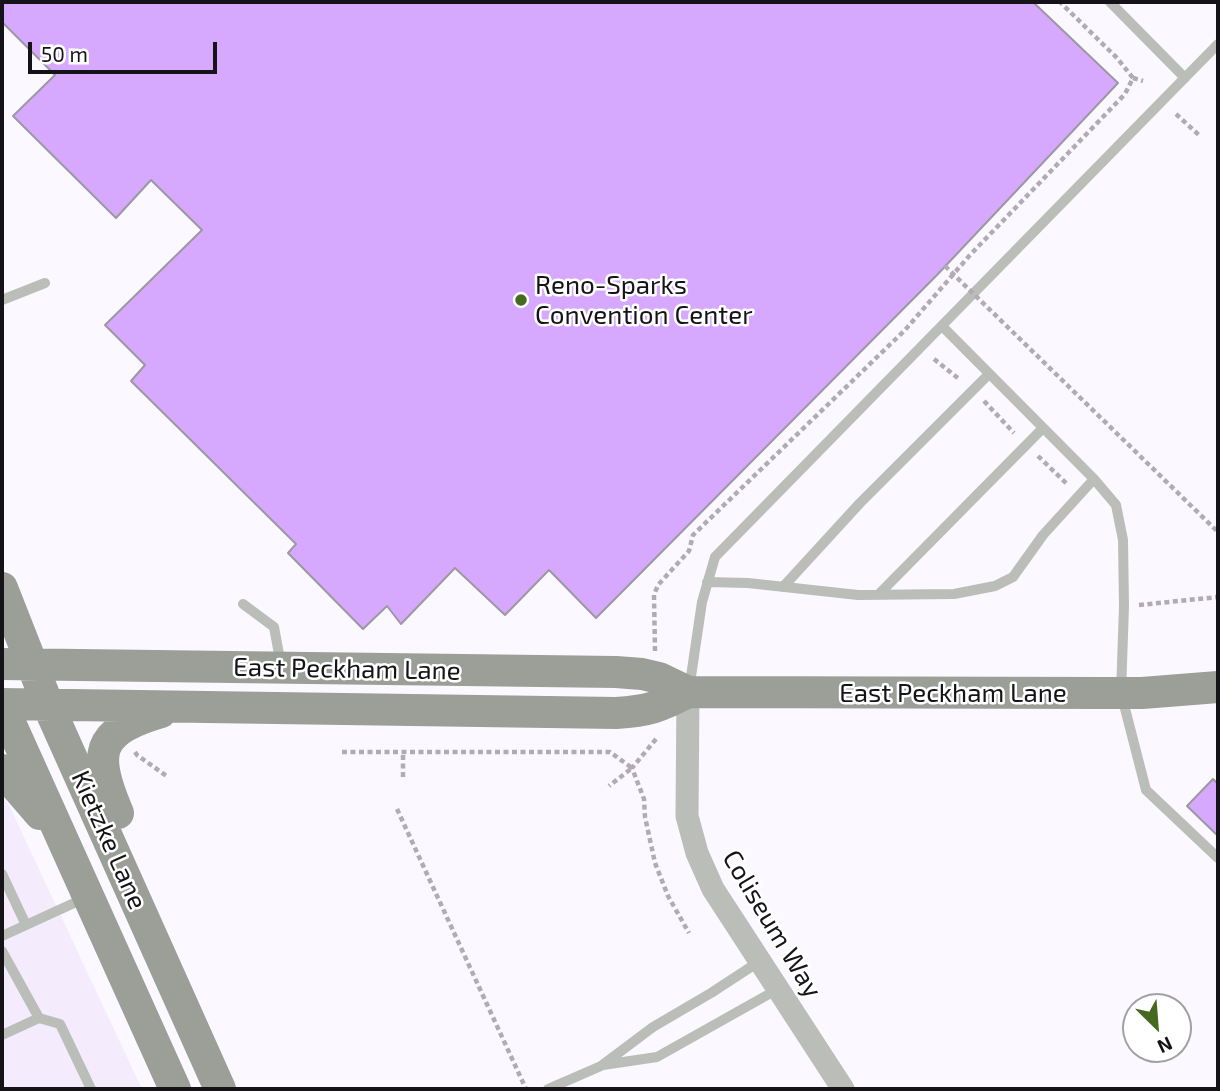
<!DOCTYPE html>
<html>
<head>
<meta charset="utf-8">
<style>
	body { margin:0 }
	#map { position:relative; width:1220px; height:1091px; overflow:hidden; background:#fcf8ff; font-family:"Exo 2",sans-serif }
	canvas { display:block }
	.frame { position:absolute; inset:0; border:4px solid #151317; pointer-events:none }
	.north { position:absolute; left:1122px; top:993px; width:70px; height:70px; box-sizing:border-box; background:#fff; border:2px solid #a1a1a2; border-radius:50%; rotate:155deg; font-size:19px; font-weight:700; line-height:28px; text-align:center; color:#151317 }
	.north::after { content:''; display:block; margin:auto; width:24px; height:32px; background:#456921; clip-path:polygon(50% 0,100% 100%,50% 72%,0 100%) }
	.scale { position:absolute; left:28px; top:42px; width:189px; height:32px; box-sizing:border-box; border:4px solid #151317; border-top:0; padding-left:9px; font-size:21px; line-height:24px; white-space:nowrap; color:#151317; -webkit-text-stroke:5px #fff; paint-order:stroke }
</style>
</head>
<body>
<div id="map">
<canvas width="1220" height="1091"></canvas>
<div class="frame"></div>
<div class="north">N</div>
<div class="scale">50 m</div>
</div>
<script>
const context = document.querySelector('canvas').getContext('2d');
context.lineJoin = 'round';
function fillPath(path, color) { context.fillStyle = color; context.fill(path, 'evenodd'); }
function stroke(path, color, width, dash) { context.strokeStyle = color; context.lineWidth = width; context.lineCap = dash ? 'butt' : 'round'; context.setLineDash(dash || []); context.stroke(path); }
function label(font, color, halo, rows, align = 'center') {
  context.font = font + ' "Exo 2",sans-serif'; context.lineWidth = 5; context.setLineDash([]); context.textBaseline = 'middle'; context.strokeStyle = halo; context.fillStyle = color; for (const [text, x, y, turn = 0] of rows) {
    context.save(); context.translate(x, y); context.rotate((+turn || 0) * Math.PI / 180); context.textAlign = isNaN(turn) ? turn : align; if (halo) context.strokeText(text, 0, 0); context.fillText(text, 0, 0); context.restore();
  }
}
const built = new Path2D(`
	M 2,795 L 9,805 L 142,1089 L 2,1089 Z`);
const building = new Path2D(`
	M 2,2 L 1033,2 L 1118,83 L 936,276 L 596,618 L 549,570 L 505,615 L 455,568 L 401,624 L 387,606 L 363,629 L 288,553 L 296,544 L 131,381 L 145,365 L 105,325 L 202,230 L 151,180 L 116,218 L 13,116 L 55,75 L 2,22 Z
	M 1213,779 L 1218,784 L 1218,836 L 1187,806 Z`);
const path = new Path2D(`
	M 1133,78 L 1143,81
	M 1176,114 L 1201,137
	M 934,359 L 959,379
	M 984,401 L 1014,433
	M 1038,456 L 1067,484
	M 1139,605 L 1218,597
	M 655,651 L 654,595 L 658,585 L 689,551 L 693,535 L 905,330 L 970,255 L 1125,94 L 1133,78 L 1117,58 L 1060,2
	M 656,739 L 632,768 L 644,799 L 645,817 L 655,863 L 668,896 L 689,933
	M 135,752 L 137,755 L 168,777
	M 342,752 L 610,752 L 632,768 L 609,786
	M 403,777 L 403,752
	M 397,809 L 526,1089`);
const lane = new Path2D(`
	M 1110,2 L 1185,78
	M 2,300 L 45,283
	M 942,326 L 1094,479 L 1116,505 L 1123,540 L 1124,606 L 1121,693 L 1146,790 L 1218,858
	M 707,582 L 748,583 L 858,595 L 954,594 L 995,586 L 1013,577 L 1043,535 L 1094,479
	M 783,587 L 860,503 L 989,374
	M 878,595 L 1043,428
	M 243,604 L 274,627 L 281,665
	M 689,690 L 702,602 L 715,557 L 1218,44
	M 2,874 L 26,925
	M 2,936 L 85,898
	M 2,951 L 39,1018 L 60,1024 L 91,1089
	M 2,1035 L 39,1018
	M 603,1065 L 657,1057 L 778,989
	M 548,1089 L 601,1066 L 653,1027 L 711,993 L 760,961`);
const street = new Path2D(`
	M 688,692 L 687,816 L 697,853 L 713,889 L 843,1089`);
const secondary = new Path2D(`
	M 2,588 L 48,705 L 220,1089
	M 2,664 L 616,672 L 642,674 L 659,678 L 688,692 L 1102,693 L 1142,693 L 1218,687
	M 2,704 L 616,713 C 648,711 660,707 688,692
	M 2,705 L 175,1089
	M 2,770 L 40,814
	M 118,813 C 93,755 94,731 161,712`);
const pathBridge = new Path2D(`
	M 945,266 L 1218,532`);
const markers = [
	[521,300,7,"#456921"]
];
const poiNames = [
	["Reno-Sparks",535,285],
	["Convention Center",535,315]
];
const streetNames = [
	["East Peckham Lane",347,669,1],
	["East Peckham Lane",953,693],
	["Kietzke Lane",109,840,66],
	["Coliseum Way",772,924,59]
];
fillPath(built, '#f4ecfd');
fillPath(building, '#d6a9fe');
stroke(building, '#9c98a1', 2);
stroke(path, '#b0acb2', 4.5, [5, 3.5]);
stroke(lane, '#babdb8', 10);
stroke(street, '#babdb8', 23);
stroke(secondary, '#9b9f98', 32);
stroke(pathBridge, '#b0acb2', 4.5, [5, 3.5]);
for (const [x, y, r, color] of markers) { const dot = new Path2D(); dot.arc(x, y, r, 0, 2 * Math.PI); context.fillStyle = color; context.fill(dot); stroke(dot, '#fff', 2.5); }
label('26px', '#151317', '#fff', poiNames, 'left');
label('26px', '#151317', '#fff', streetNames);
</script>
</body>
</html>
